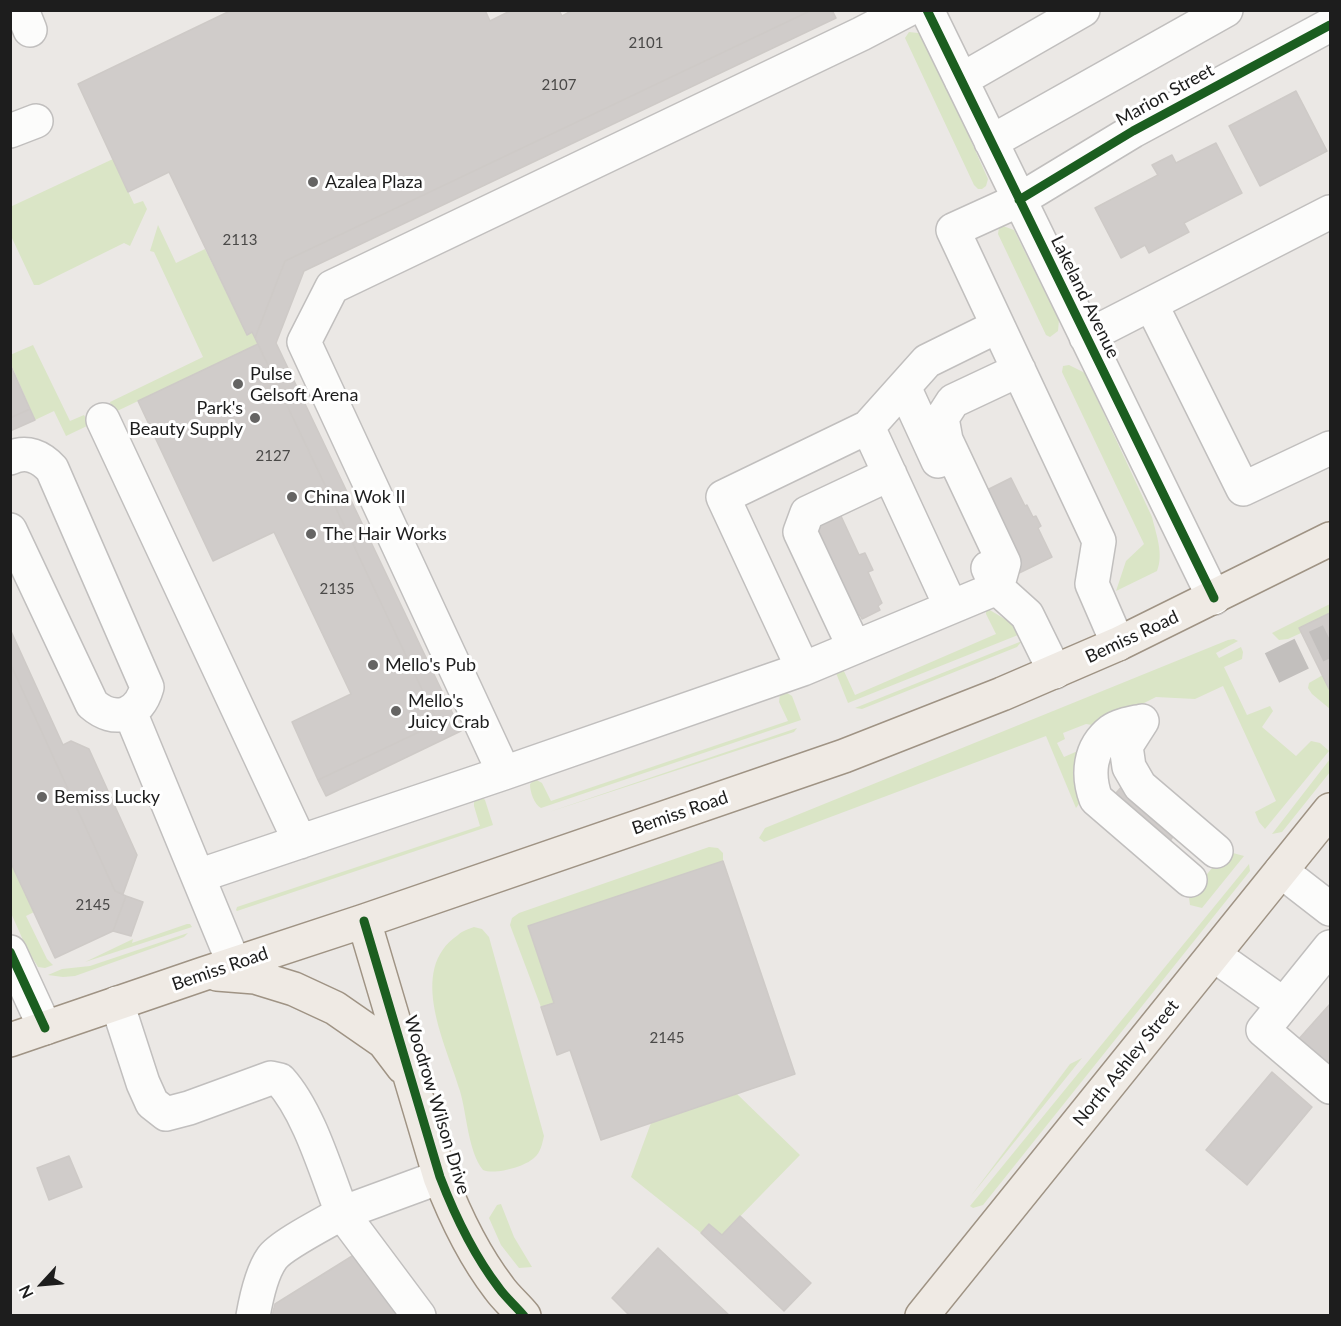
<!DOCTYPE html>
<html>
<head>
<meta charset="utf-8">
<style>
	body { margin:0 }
	#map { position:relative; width:1341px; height:1326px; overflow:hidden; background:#ebe8e5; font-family:Lato,sans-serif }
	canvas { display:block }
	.frame { position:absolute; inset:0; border:12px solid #1d1d1d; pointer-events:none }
	.north { position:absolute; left:12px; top:1254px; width:60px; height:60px; -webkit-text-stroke:4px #fff; paint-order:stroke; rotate:244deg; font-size:16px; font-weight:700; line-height:24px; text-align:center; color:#1d1d1d }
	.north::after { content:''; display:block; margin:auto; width:21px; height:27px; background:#1d1d1d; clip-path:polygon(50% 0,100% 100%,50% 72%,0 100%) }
</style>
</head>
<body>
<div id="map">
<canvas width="1341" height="1326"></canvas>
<div class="frame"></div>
<div class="north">N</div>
</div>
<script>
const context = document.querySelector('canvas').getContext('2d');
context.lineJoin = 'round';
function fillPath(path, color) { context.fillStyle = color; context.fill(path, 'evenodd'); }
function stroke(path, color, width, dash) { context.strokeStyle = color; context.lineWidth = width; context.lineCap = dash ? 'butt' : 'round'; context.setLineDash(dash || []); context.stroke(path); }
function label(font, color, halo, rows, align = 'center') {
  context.font = font + ' Lato,sans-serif'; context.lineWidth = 6; context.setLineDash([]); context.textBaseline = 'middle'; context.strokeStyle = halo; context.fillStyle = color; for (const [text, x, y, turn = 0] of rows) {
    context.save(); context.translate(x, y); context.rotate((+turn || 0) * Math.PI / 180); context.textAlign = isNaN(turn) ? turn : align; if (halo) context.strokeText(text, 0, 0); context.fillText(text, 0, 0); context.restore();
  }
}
const grass = new Path2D(`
	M 909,32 L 918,33 L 925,38 L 988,179 L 986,186 L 982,189 L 978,189 L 974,185 L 905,38 Z
	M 113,159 L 134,204 L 143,201 L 147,209 L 130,246 L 124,243 L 39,285 L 34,285 L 11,236 L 10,207 Z
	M 158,225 L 176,263 L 205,249 L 247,334 L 252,332 L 258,344 L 115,412 L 111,408 L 110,402 L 203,357 L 154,252 L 150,251 Z
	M 1003,226 L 1014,230 L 1059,320 L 1058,331 L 1050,337 L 1046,335 L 998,234 L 999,227 Z
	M 33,345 L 70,421 L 84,415 L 88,422 L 87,426 L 66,436 L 54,411 L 35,420 L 11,364 L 10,355 Z
	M 1069,365 L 1085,373 L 1152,517 C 1156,534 1164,554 1157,571 L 1116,591 L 1126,561 L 1144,544 L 1062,372 L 1063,366 Z
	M 1330,604 L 1330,613 L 1299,628 L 1301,633 L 1288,639 L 1279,640 L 1272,633 Z
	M 988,609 L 1015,625 L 1023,633 L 848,703 L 836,673 L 843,669 L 855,695 L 996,634 L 986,614 L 986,611 Z
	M 1234,639 L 1238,641 L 1216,653 L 1219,658 L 1241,647 L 1243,652 L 1242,659 L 1224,667 L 1247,715 L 1270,706 L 1273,711 L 1262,727 L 1296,756 L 1311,741 L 1320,743 L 1329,751 L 1265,829 L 1259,822 L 1255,812 L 1276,801 L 1223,686 L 1195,699 L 1156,697 L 1098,726 L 1086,724 L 1063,733 L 1065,739 L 1057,743 L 1064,757 L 1080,750 L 1084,797 L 1076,808 L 1046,736 L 764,842 L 759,838 L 765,828 L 1228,640 Z
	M 1022,641 L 1017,647 L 862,709 L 855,708 Z
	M 1323,675 L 1330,688 L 1330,709 L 1312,694 L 1308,688 L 1309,683 Z
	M 784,691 L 792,696 L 801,720 L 541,808 C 534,804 530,792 530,784 L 535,779 L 542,783 L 551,801 L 788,721 L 779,702 L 780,694 Z
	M 797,728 L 794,732 L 549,812 Z
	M 1330,759 L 1330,772 L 1282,832 L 1272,834 Z
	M 482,797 L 485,800 L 493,825 L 237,911 L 236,910 L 237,907 L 480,826 L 474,806 L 474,800 Z
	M 709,847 L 718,848 L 723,853 L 723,861 L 528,926 L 554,1003 L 541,1007 L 510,925 L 512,918 L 519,913 Z
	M 1233,853 L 1244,856 L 1202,908 L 1190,905 L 1189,898 C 1201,883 1214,860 1233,853 Z
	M 10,861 L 34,912 L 26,916 L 47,959 L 53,965 L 45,968 L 38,967 L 27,949 L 11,913 Z
	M 1249,864 L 1250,871 L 983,1205 L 973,1208 L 970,1206 Z
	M 187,924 L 190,924 L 192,927 L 85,962 L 133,939 L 132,943 Z
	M 474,927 L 482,929 L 489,937 L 544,1136 C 542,1144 541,1152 534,1158 C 524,1167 495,1175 483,1170 C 468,1151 467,1115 460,1091 C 447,1046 406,970 458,935 C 462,931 469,929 474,927 Z
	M 188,933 L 184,937 L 75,976 L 63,977 L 48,975 L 62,969 L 90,966 Z
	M 1082,1058 L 971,1196 L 1070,1064 Z
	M 737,1094 L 800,1155 L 722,1235 L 709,1224 L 701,1233 L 631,1177 L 651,1123 Z
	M 501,1204 L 514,1237 L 532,1267 L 519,1268 L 501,1245 L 489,1218 L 497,1205 Z`);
const building = new Path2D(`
	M 232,10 L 485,10 L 490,21 L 512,10 L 559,10 L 562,16 L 573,10 L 812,10 L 285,261 L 255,338 L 252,332 L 247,335 L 169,172 L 128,192 L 78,84 Z
	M 812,10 L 832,10 L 836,18 L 304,271 L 276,343 L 461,731 L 326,796 L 318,780 L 438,723 L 255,338 L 285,261 Z
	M 1296,91 L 1327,151 L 1260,186 L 1229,126 Z
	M 1216,143 L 1242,193 L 1184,223 L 1189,232 L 1149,253 L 1145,245 L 1121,258 L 1095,208 L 1158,175 L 1152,165 L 1172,155 L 1176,163 Z
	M 258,344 L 438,723 L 318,780 L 292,722 L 351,694 L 274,532 L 213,561 L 138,401 Z
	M 10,364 L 30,409 L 10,418 Z
	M 30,409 L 35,420 L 10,431 L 10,418 Z
	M 1011,478 L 1025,506 L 1027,505 L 1033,517 L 1036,516 L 1041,526 L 1038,528 L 1052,557 L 1015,575 L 979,494 Z
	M 840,514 L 859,555 L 865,553 L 873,570 L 868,572 L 882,603 L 878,606 L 880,610 L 862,619 L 860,615 L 855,617 L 811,528 Z
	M 1330,613 L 1330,688 L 1329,689 L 1299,628 Z
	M 10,629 L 63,745 L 71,741 L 89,749 L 137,855 L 123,894 L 115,891 L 10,663 Z
	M 10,663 L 115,891 L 126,896 L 113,931 L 55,958 L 10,861 Z
	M 1123,785 L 1178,830 L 1166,846 L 1110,800 Z
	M 723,861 L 795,1074 L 601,1140 L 570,1050 L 557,1055 L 541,1007 L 554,1003 L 528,926 Z
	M 126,896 L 143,902 L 131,936 L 113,931 Z
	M 1330,1004 L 1330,1072 L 1297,1041 Z
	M 1272,1072 L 1312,1107 L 1247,1185 L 1206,1150 Z
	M 69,1156 L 82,1187 L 49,1200 L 37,1168 Z
	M 740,1216 L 811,1283 L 784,1311 L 701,1233 L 709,1224 L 722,1235 Z
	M 658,1248 L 730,1316 L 630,1316 L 612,1298 Z
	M 357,1253 L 400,1316 L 272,1316 L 275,1304 Z`);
const minorTunnel = new Path2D(`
	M 1272,668 L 1330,640`);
const minor = new Path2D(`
	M 22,10 L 30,30
	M 927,10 L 1214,598
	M 961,80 L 1083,10
	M 10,131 L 36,121
	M 991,142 L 1226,10
	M 1151,304 L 1243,489 L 1330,448
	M 998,326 L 1099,541 L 1092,584 L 1118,644
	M 1086,337 L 1330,212
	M 904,387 L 938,461
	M 103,420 L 300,842
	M 868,427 L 951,607
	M 10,458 C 27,450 41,457 52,469 L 147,687 C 139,716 115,724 92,704 L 10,530
	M 988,568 L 997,588 L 1027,615 L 1055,672
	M 854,647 L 800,532 L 807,513 L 890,474
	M 803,669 L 723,497 L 868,427 L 927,361 L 998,326 L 953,230 L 1019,200 L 1133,131 L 1330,25
	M 130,712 L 234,964
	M 1142,721 C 1133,723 1119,725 1111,731 C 1089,748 1087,775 1096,799 L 1190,880
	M 1142,721 L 1126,746 L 1129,767 L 1140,786 L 1216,851
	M 504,773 L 304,342 L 332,287 L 861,34 L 907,10
	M 1281,871 L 1330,909
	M 198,876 L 504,773 L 803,669 L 997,588 L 1004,563 L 946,440 L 942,418 L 953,401 L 1019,370
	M 1330,947 L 1263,1030 L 1330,1087
	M 10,952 L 45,1028
	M 1214,955 L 1283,1004
	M 117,1003 L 143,1083 L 152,1103 L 166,1114 L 189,1108 L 271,1078 L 280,1080 C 309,1112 326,1172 342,1213 L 440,1177
	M 253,1316 C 256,1299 262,1272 272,1258 C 281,1245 327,1222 342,1213 L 419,1316`);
const major = new Path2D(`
	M 364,921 L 440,1177 C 455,1216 473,1254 499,1288 C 506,1298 516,1306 524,1316
	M 217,974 L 255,977 L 294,989 L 335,1008 L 384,1042 L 403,1067
	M 10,1040 L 203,974 L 364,921 L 844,756 L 1002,694 L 1118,644 L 1330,539
	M 922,1316 L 1330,810`);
const cycleway = new Path2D(`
	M 927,10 L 1214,598
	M 1019,200 L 1133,131 L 1330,25
	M 364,921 L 440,1177 C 455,1216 473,1254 499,1288 C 506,1298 516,1306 524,1316
	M 10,952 L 45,1028`);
const markers = [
	[313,182,6,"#656463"],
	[238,384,6,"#656463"],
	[255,418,6,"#656463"],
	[292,497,6,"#656463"],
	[311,534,6,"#656463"],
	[373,665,6,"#656463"],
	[396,711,6,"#656463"],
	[42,797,6,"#656463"]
];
const numberNames = [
	["2101",646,43],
	["2107",559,85],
	["2113",240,240],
	["2127",273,456],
	["2135",337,589],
	["2145",93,905],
	["2145",667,1038]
];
const streetNames = [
	["Marion Street",1165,95,-29],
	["Lakeland Avenue",1085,297,64],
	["Bemiss Road",1132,637,-25],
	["Bemiss Road",680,813,-19],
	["Bemiss Road",220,969,-19],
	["North Ashley Street",1126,1063,-51],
	["Woodrow Wilson Drive",437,1105,73]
];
const poiNames = [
	["Azalea Plaza",325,182],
	["Pulse",250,374],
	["Gelsoft Arena",250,395],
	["Park's",243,408,"right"],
	["Beauty Supply",243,429,"right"],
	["China Wok II",304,497],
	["The Hair Works",323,534],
	["Mello's Pub",385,665],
	["Mello's",408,701],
	["Juicy Crab",408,722],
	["Bemiss Lucky",54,797]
];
fillPath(grass, '#dae5c6');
fillPath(building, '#d0ccca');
stroke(building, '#cecac7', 1.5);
stroke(minorTunnel, '#c2bfbd', 33, [33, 16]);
stroke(minor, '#c1bfbe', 36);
stroke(major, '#9f9384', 36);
stroke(minor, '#fcfcfb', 33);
stroke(major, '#efeae4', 33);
stroke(cycleway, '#1b5e20', 9);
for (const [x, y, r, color] of markers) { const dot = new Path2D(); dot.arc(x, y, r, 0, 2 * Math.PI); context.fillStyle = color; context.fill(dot); stroke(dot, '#fff', 2); }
label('15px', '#4a4948', null, numberNames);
label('18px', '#1d1d1d', '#fff', streetNames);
label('18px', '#1d1d1d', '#fff', poiNames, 'left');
</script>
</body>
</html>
